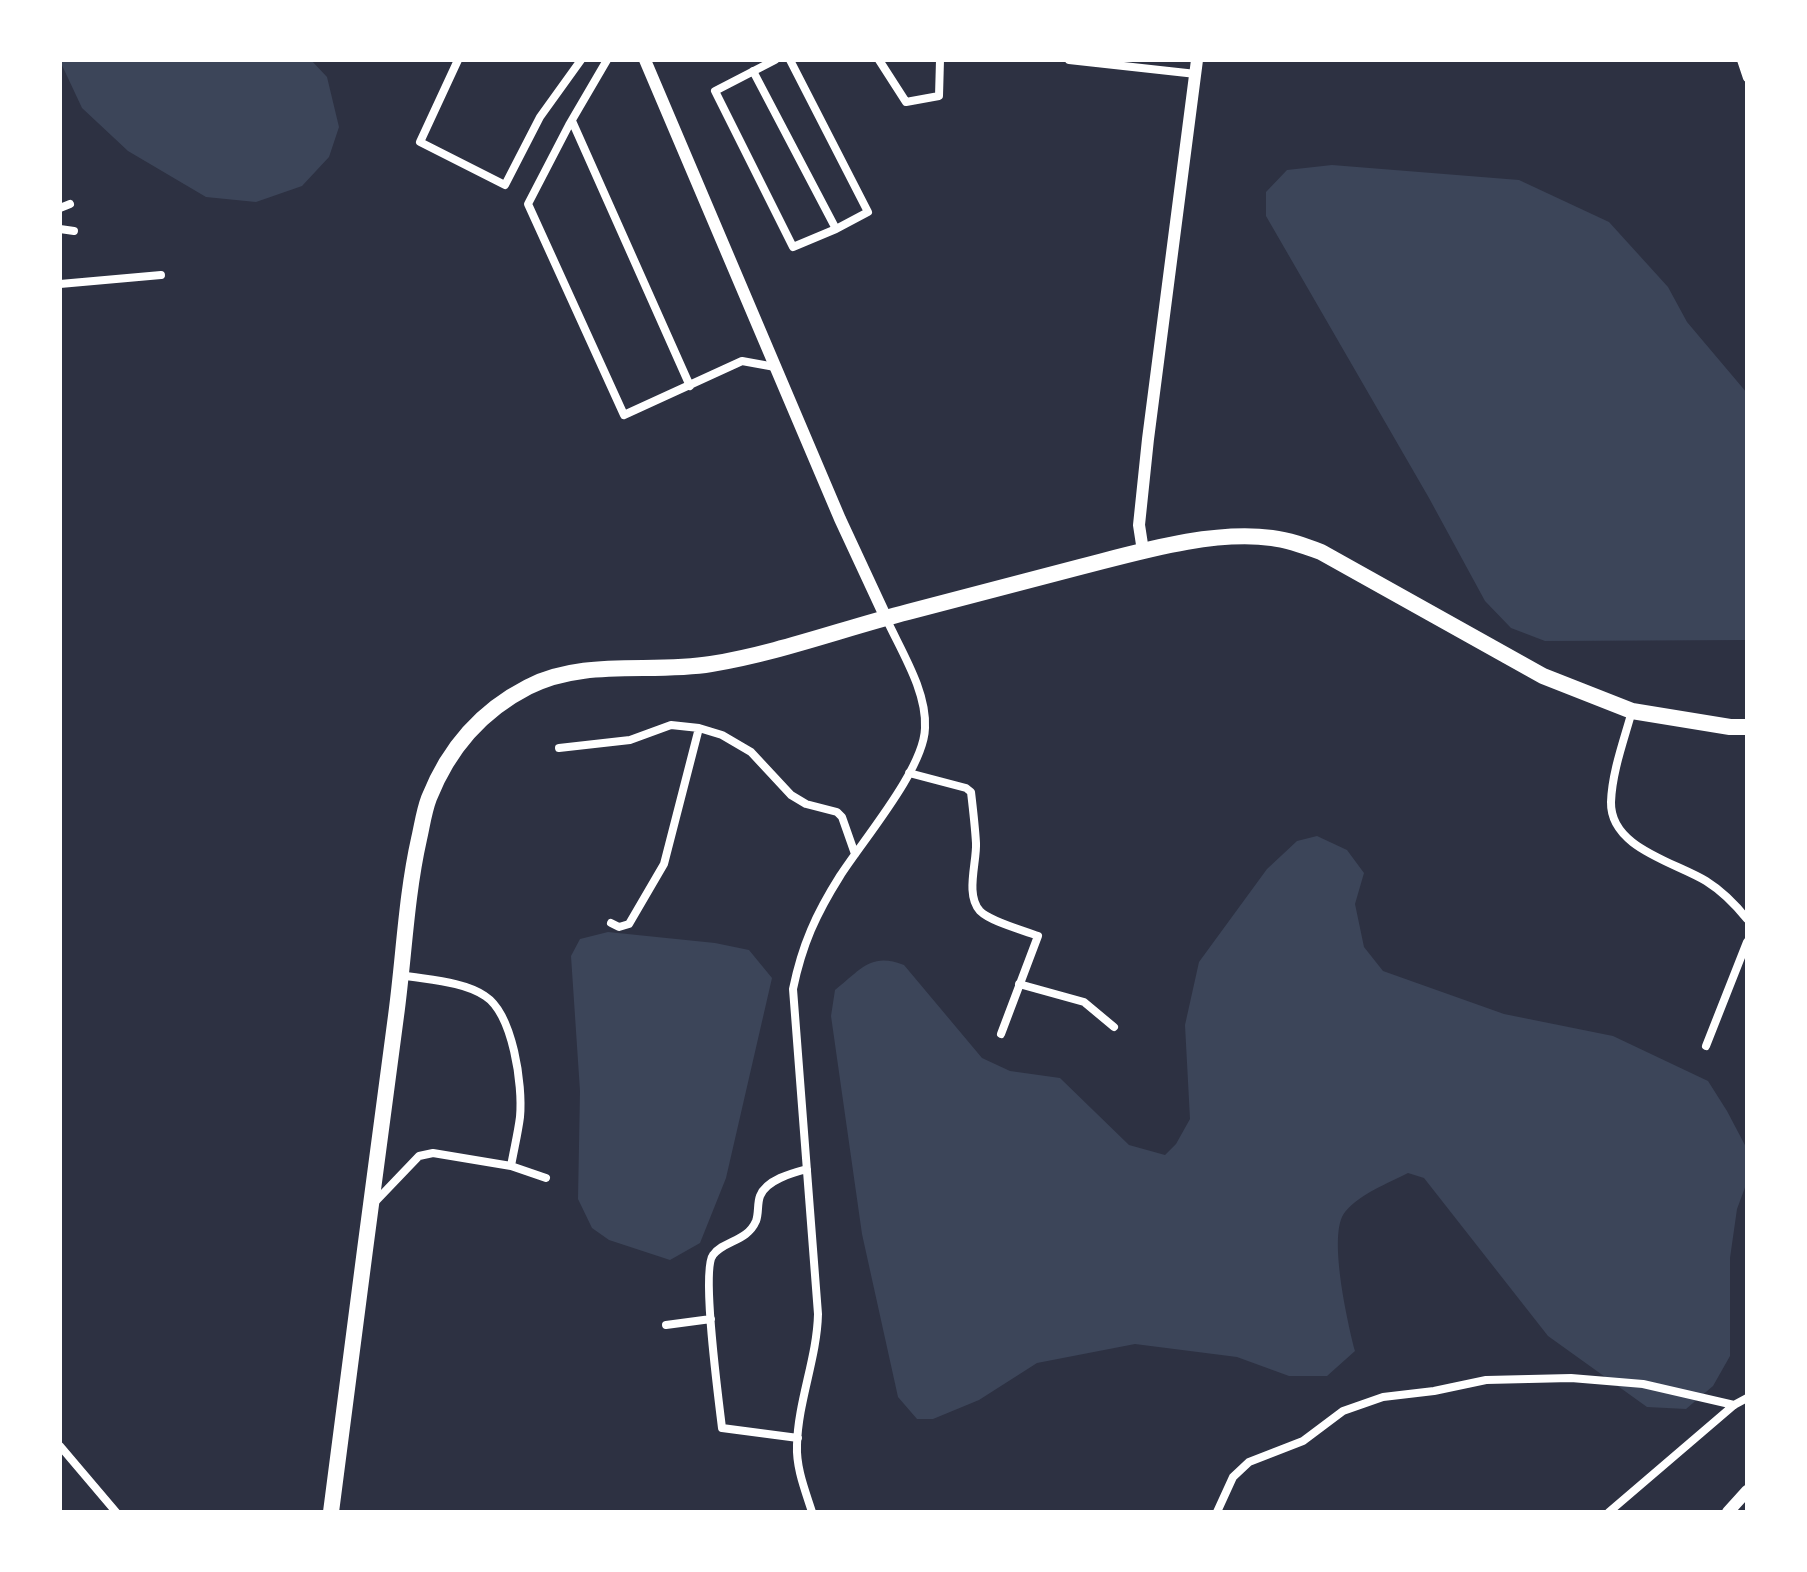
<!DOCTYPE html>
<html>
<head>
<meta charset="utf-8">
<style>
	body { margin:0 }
	#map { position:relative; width:1807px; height:1572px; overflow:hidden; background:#2d3142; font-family:"PT Sans",sans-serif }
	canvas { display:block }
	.frame { position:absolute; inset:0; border:62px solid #fff; pointer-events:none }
</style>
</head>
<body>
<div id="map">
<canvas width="1807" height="1572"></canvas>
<div class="frame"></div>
</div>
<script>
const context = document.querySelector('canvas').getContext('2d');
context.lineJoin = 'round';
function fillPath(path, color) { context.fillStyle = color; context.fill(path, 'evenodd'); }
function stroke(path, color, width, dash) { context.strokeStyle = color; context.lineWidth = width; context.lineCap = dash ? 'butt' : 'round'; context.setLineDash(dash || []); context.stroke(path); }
const green = new Path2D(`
	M 311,60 L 327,77 L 339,127 L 329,157 L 302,186 L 256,202 L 206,197 L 128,151 L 82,108 L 60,61 Z
	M 1332,165 L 1519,180 L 1609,222 L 1668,287 L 1687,322 L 1747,393 L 1747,640 L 1545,641 L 1511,628 L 1485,601 L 1429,498 L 1266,216 L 1266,192 L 1287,170 Z
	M 1317,836 L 1347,850 L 1364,873 L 1355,904 L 1364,947 L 1383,971 L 1504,1014 L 1613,1036 L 1708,1081 L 1727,1111 L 1747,1149 L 1747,1182 L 1737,1209 L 1730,1258 L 1730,1356 L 1713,1386 L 1686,1409 L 1647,1407 L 1548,1336 L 1424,1178 L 1408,1173 C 1387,1184 1361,1193 1345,1212 C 1327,1233 1348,1324 1355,1351 L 1327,1376 L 1289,1376 L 1237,1357 L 1135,1344 L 1037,1363 L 979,1400 L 933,1419 L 917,1419 L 898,1397 L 862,1234 L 831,1016 L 835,990 C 861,970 870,952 904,965 L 982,1058 L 1010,1071 L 1060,1078 L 1129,1145 L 1165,1155 L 1176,1144 L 1190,1119 L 1185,1025 L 1199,962 L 1267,869 L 1297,841 Z
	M 608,932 L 715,943 L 749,950 L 772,978 L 726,1178 L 700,1243 L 670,1260 L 609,1240 L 592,1228 L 578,1199 L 580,1091 L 571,956 L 580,939 Z`);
const minor = new Path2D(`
	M 458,60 L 420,142 L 505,185 L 540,117 L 581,60
	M 607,60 L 569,125 L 528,204 L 624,415 L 742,361 L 775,367
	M 775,60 L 715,91 L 793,247 L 836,229 L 868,212 L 790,60
	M 879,60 L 906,102 L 939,96 L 940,60
	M 1069,60 L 1196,74
	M 1741,60 L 1747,78
	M 753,71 L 836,229
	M 572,121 L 690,386
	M 60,208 L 70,204
	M 60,229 L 74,231
	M 60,284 L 161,275
	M 1632,711 C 1624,740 1612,772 1611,802 C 1610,848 1675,862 1706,881 C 1722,891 1735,904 1747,919
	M 559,748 L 630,740 L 671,725 L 699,728 L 722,735 L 751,752 L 791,795 L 806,804 L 837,812 L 842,817 L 855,854
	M 909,773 L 966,788 L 971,792 C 973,809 975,826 976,843 C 977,862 965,895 980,911 C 991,922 1023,930 1038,936 L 1001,1034
	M 611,923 L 619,927 L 629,924 L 664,864 L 699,728
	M 401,975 C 427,980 463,981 485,996 C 513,1014 523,1085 520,1117 C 518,1133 514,1149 511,1166 L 546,1178
	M 1019,984 L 1084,1002 L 1114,1027
	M 1706,1046 L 1747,942
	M 374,1203 L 419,1156 L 433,1153 L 511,1166
	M 666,1325 L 711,1319
	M 798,1438 L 722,1428 C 719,1402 701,1270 713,1255 C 724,1240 747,1242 756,1221 C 759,1213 757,1204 760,1196 C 766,1180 792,1173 807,1169
	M 60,1446 L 116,1512
	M 812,1512 C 805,1490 796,1468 797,1445 C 798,1401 817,1358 818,1314 L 793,989 C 802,945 816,914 840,876 C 863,840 924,769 925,728 C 927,691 901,651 886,618
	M 1217,1512 L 1233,1477 L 1249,1462 L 1303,1441 L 1343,1411 L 1383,1397 L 1434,1391 L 1486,1380 L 1571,1378 L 1643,1384 L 1734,1405
	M 1609,1512 L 1734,1405 L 1747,1398`);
const tertiary = new Path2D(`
	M 645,60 L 840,519 L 886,618
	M 1143,551 L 1139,525 L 1148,439 L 1197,60
	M 1728,1512 L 1747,1491`);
const primary = new Path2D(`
	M 331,1512 C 352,1347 374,1181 396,1016 C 404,957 406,897 419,839 C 422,826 424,811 429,798 C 448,750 481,711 528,687 C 584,658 651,674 711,664 C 778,653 842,629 908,612 C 965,597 1023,582 1080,567 C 1139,552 1211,530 1272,538 C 1289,540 1305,546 1321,552 L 1543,676 L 1632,711 L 1730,727 L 1747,727`);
fillPath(green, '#3c4559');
stroke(minor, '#fff', 8);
stroke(tertiary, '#fff', 12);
stroke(primary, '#fff', 16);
</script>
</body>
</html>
